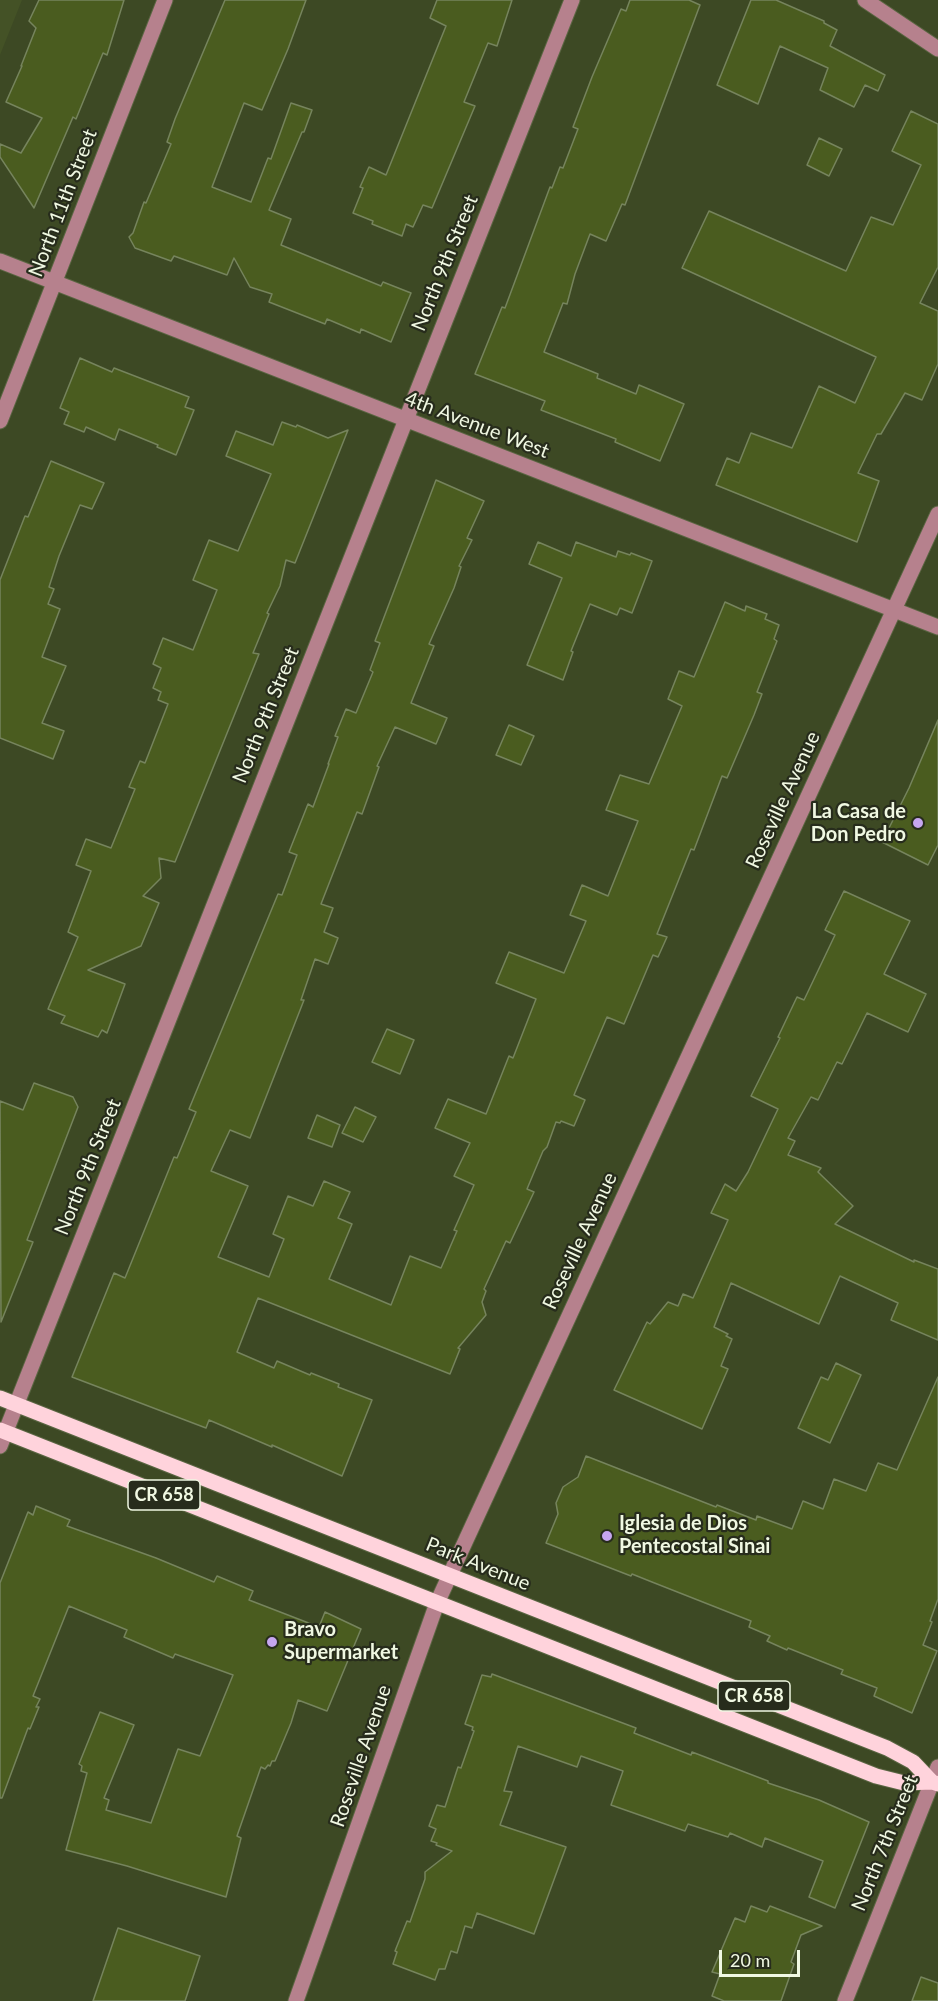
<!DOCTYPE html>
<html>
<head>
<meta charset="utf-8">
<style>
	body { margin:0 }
	#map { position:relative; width:938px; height:2001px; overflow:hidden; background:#3d4924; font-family:Lato,sans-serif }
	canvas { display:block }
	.scale { position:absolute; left:719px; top:1950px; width:81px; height:27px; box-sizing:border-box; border:3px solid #f0f8e2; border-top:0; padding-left:8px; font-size:18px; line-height:21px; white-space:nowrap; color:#f0f8e2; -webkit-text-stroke:4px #272c1c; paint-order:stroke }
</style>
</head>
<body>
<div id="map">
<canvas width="938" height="2001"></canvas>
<div class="scale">20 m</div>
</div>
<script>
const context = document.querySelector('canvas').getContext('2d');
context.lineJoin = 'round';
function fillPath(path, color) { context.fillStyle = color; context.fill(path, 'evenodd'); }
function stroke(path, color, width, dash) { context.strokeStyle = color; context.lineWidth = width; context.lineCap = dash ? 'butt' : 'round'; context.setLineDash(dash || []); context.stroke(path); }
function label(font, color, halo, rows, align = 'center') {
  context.font = font + ' Lato,sans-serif'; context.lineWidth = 4.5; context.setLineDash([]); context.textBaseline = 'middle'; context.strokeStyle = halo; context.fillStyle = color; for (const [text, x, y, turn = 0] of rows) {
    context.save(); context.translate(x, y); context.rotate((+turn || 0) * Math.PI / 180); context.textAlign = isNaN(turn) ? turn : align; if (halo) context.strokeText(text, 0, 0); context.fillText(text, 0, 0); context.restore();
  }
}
const built = new Path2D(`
	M 0,0 L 22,0 L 0,55 Z`);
const building = new Path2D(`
	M 39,0 L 124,0 L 107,55 L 103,53 L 76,119 L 73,117 L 34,208 L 0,157 L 0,144 L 21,153 L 42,118 L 6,102 L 22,66 L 21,66 L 36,28 L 29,21 Z
	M 225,0 L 306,0 L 288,49 L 262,110 L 244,103 L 212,187 L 251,202 L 268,158 L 271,159 L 291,103 L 312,110 L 304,132 L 302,132 L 269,210 L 291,219 L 281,245 L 381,286 L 383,282 L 411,293 L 391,342 L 361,329 L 360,333 L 327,319 L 325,324 L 269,302 L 272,294 L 250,287 L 234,258 L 227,275 L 174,256 L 171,261 L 135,248 L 129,237 L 133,233 L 144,202 L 146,203 L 171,144 L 167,142 L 175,119 Z
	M 437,0 L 512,0 L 497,46 L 488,43 L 464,102 L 475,106 L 432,208 L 423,205 L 413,227 L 406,224 L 402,236 L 372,224 L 373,221 L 353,213 L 363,188 L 360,187 L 369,167 L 386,175 L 446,26 L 430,18 Z
	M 630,0 L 689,0 L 700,5 L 625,205 L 622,204 L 606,241 L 590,234 L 575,274 L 567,304 L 563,303 L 544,352 L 598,374 L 597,378 L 636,394 L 639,385 L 684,404 L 660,461 L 615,442 L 616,439 L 541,410 L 545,401 L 475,374 L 502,307 L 505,308 L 550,187 L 552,188 L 560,167 L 563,168 L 578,129 L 573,127 L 592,77 L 621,9 L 626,11 Z
	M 751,0 L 776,0 L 824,21 L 824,23 L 837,30 L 830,46 L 885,75 L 878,91 L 865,85 L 854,107 L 820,90 L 828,68 L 780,46 L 758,104 L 717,85 Z
	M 911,111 L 938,124 L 938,267 L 920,303 L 938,311 L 938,364 L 922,400 L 905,393 L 881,434 L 877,434 L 858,473 L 879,481 L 857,542 L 716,485 L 727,458 L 739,463 L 751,433 L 792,448 L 819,386 L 855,403 L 876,357 L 682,268 L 709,211 L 846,271 L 871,217 L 893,225 L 921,165 L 892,151 Z
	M 819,138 L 842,149 L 829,176 L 807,165 Z
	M 80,358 L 112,372 L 114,368 L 189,397 L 185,407 L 194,410 L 176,455 L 157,447 L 158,445 L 119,429 L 115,440 L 86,427 L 84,432 L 64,424 L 69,412 L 60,408 Z
	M 282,422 L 296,427 L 297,425 L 328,438 L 348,430 L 295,563 L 286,560 L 280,586 L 267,613 L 269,614 L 253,653 L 259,654 L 175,862 L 159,858 L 161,878 L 143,896 L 159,903 L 141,946 L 88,970 L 125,984 L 107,1033 L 102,1030 L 98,1037 L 61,1023 L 65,1016 L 48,1009 L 78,937 L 68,932 L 91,871 L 76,865 L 86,839 L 111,848 L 135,789 L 129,787 L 140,761 L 145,763 L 168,704 L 158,700 L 161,692 L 153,688 L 161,668 L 153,664 L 163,638 L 193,650 L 217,590 L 193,580 L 209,540 L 238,551 L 271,474 L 226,456 L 236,431 L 273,445 Z
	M 51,461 L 104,483 L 92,509 L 80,505 L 59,556 L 49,587 L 54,589 L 48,604 L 60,609 L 42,657 L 66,666 L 42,723 L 64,731 L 53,759 L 0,738 L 0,580 L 25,516 L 28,517 Z
	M 436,480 L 484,501 L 467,538 L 472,540 L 459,566 L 461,567 L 454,588 L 429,644 L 434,646 L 411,703 L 447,718 L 436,744 L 395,727 L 377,766 L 379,767 L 362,814 L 357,812 L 321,904 L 333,908 L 324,932 L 338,938 L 328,964 L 315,959 L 301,1000 L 304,1000 L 250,1138 L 230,1130 L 211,1171 L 248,1186 L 218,1257 L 269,1277 L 284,1239 L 273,1234 L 288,1196 L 313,1206 L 324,1181 L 350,1192 L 338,1218 L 352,1224 L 329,1279 L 391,1305 L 410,1256 L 441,1268 L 457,1231 L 454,1230 L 474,1185 L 454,1176 L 470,1143 L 435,1128 L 448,1099 L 486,1114 L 509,1056 L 513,1058 L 536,999 L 496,983 L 509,952 L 564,973 L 586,921 L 570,915 L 582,885 L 608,896 L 638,821 L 606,810 L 620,775 L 649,784 L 682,706 L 668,699 L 679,671 L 694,677 L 725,602 L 745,611 L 746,606 L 767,614 L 765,619 L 779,625 L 774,639 L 777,641 L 757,692 L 762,694 L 754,715 L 727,778 L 722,776 L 694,850 L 691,849 L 657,934 L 667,937 L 658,957 L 653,955 L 624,1024 L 607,1017 L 574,1095 L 585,1100 L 574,1126 L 561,1121 L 560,1123 L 556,1122 L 547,1147 L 543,1151 L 527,1189 L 534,1192 L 510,1243 L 506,1241 L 484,1289 L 486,1291 L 482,1302 L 486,1315 L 458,1348 L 460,1349 L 450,1374 L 258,1298 L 237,1352 L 274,1368 L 277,1361 L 310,1375 L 311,1373 L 339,1384 L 338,1387 L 372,1400 L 342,1476 L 272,1445 L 272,1447 L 209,1420 L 206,1428 L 72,1377 L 114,1273 L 125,1278 L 174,1157 L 177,1158 L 196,1112 L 189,1109 L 278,894 L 282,895 L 297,855 L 289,852 L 308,804 L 313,807 L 329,764 L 328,764 L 338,737 L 335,736 L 346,709 L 356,713 L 373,672 L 370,670 L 380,643 L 375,641 Z
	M 538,542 L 571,556 L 576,542 L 616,557 L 618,551 L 630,555 L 631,553 L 652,561 L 632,613 L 620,608 L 617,615 L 590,604 L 571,651 L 573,652 L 563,680 L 527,665 L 562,578 L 529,564 Z
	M 938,720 L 938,845 L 928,865 L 882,842 L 909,788 Z
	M 509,725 L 534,736 L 521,765 L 496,755 Z
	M 844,891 L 910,921 L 884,974 L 926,994 L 908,1032 L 867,1013 L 842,1064 L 837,1062 L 818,1100 L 811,1097 L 788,1138 L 795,1141 L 788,1155 L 821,1168 L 818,1172 L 853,1206 L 835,1224 L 914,1262 L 914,1260 L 938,1269 L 938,1340 L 891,1320 L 898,1303 L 840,1276 L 819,1324 L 731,1283 L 714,1327 L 728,1334 L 726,1336 L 732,1339 L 721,1366 L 728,1369 L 702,1429 L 614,1390 L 647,1322 L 650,1324 L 668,1302 L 678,1306 L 683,1294 L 693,1298 L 728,1220 L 711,1213 L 725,1184 L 736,1191 L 748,1172 L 778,1109 L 751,1096 L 780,1038 L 778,1037 L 797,997 L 804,1000 L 835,935 L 825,930 Z
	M 387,1029 L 414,1040 L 400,1074 L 372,1062 Z
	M 34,1083 L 73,1097 L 78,1107 L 27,1240 L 33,1242 L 1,1322 L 0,1101 L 23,1110 Z
	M 355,1107 L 376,1117 L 363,1142 L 342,1133 Z
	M 317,1115 L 340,1125 L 332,1147 L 308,1138 Z
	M 836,1363 L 861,1375 L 830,1443 L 798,1428 L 821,1377 L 828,1380 Z
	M 938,1377 L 938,1599 L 930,1621 L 932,1622 L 923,1645 L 937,1651 L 912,1713 L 874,1696 L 877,1688 L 841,1674 L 843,1670 L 788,1648 L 787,1650 L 767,1641 L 770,1636 L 749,1627 L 751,1621 L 652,1582 L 632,1574 L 631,1576 L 546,1543 L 558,1514 L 556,1503 L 563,1487 L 578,1477 L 586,1456 L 716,1507 L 717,1505 L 756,1520 L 757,1516 L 792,1529 L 803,1501 L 823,1509 L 834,1479 L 866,1491 L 878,1463 L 897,1470 Z
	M 36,1506 L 70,1520 L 67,1526 L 156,1558 L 214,1582 L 217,1576 L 253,1591 L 249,1600 L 319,1627 L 325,1612 L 361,1629 L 327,1711 L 298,1700 L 291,1723 L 275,1761 L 272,1761 L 270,1766 L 268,1765 L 265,1769 L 261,1767 L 237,1836 L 241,1838 L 226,1897 L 127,1866 L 66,1850 L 87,1773 L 81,1771 L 82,1766 L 79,1764 L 100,1712 L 134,1725 L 104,1798 L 109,1800 L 106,1810 L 151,1823 L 178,1749 L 200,1756 L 233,1675 L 175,1654 L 173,1658 L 124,1637 L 127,1630 L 69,1606 L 33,1696 L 40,1699 L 36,1707 L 39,1707 L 30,1729 L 28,1728 L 2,1798 L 0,1798 L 0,1583 L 28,1512 L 33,1515 Z
	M 492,1674 L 636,1728 L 634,1733 L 691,1755 L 692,1752 L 768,1781 L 768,1783 L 819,1800 L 869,1822 L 835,1908 L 809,1897 L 823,1861 L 765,1838 L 762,1847 L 730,1833 L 728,1837 L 688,1824 L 685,1831 L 611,1805 L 623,1771 L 581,1756 L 577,1767 L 518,1746 L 504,1791 L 512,1792 L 500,1825 L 566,1847 L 534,1934 L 477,1913 L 472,1928 L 465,1926 L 457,1953 L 451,1951 L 445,1969 L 439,1969 L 435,1980 L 393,1964 L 397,1952 L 395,1951 L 407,1921 L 410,1922 L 425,1879 L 425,1872 L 452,1851 L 436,1845 L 437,1843 L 431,1841 L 436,1829 L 429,1826 L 437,1805 L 445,1807 L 458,1767 L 461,1768 L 474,1731 L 472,1730 L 473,1727 L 465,1724 L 482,1675 L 491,1677 Z
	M 751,1906 L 767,1912 L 770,1906 L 822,1926 L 801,1935 L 791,1962 L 794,1964 L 781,2001 L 724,2001 L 712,1996 L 720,1974 L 712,1972 L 735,1918 L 745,1922 Z
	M 118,1928 L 200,1956 L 185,2001 L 93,2001 Z
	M 921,1977 L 938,1983 L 938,2001 L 912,2001 Z`);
const minor = new Path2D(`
	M 865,0 L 938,49
	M 0,261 L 938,627
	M 0,421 L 165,0
	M 0,1446 L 572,0
	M 296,2001 L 437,1603 L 938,514
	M 845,2001 L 938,1767`);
const major = new Path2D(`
	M 0,1398 L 887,1748 L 913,1762 L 932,1782
	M 0,1430 L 876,1776 L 904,1783 L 932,1782 L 938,1784`);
const markers = [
	[918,823,6,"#c6a6f0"],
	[607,1536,6,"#c6a6f0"],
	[272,1642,6,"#c6a6f0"]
];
const shields = [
	[164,1495,72],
	[754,1696,72]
];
const shieldNames = [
	["CR 658",164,1495],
	["CR 658",754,1696]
];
const streetNames = [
	["North 11th Street",63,203,-69],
	["North 9th Street",445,263,-68],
	["4th Avenue West",477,425,21],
	["North 9th Street",266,715,-68],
	["Roseville Avenue",783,800,-65],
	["North 9th Street",88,1167,-68],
	["Roseville Avenue",580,1241,-65],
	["Park Avenue",478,1564,22],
	["Roseville Avenue",361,1756,-71],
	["North 7th Street",885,1843,-68]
];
const poiNames = [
	["La Casa de",906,812,"right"],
	["Don Pedro",906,835,"right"],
	["Iglesia de Dios",619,1524],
	["Pentecostal Sinai",619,1547],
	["Bravo",284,1630],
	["Supermarket",284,1653]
];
fillPath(built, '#445226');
fillPath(building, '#4a5c1f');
stroke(building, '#76845d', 1.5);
stroke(minor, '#5a6542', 17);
stroke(major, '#5a6542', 17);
stroke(minor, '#b6818d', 15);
stroke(major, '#ffd3dc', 15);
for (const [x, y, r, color] of markers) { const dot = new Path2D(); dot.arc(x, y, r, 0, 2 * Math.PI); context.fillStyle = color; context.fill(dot); stroke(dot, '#272c1c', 2); }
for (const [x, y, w] of shields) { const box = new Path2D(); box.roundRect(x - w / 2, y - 15, w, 30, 4.5); context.fillStyle = '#272c1c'; context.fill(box); stroke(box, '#f0f8e2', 1.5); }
label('bold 18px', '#f0f8e2', null, shieldNames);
label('20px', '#f0f8e2', '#272c1c', streetNames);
label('bold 20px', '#f0f8e2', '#272c1c', poiNames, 'left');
</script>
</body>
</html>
